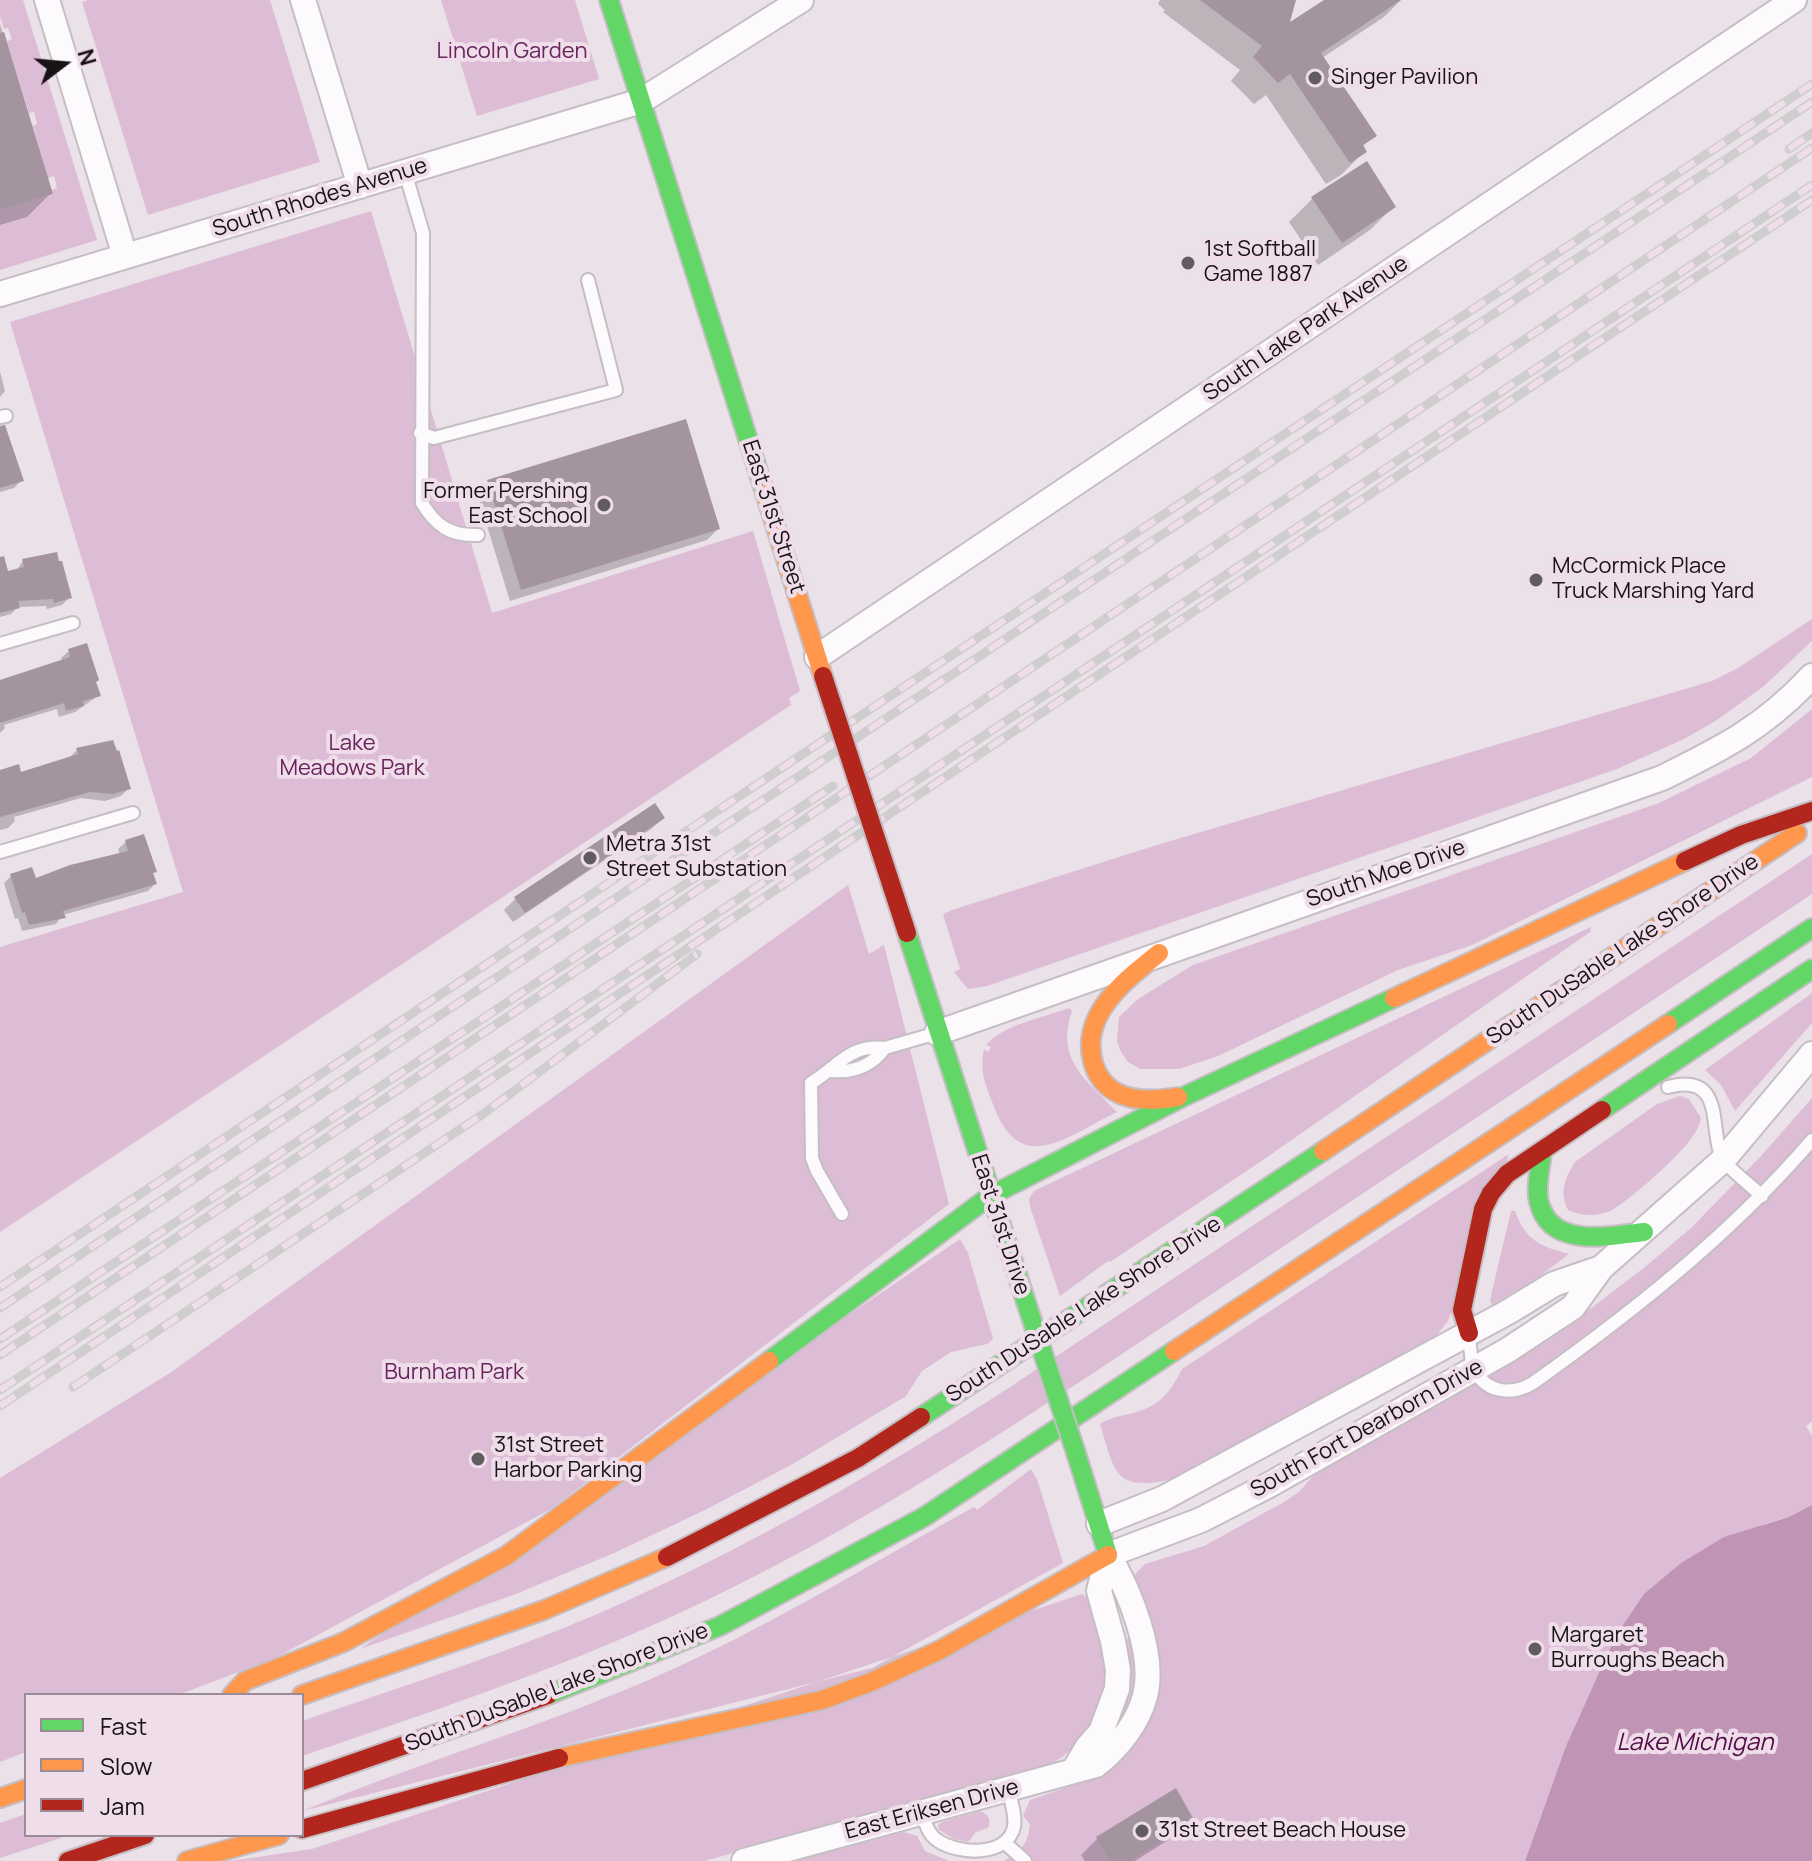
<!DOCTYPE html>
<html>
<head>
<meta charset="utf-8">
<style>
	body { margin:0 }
	#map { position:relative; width:1812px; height:1861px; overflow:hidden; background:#ebe1e8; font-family:Manrope,sans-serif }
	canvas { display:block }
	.legend { position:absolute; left:24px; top:1693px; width:280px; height:144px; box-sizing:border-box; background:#efddea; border:2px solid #998c96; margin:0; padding:10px 14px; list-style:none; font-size:24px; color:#191317 }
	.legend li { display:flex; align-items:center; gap:16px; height:40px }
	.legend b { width:40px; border:2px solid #998c96 }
	.north { position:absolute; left:24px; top:24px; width:80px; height:80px; -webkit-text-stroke:6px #efddea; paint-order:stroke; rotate:74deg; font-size:22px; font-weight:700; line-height:32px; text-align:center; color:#191317 }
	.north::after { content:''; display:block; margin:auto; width:28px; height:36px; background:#191317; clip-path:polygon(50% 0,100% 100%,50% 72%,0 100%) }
</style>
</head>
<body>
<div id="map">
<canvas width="1812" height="1861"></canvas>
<ul class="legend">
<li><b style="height:10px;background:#63d668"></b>Fast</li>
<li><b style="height:10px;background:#ff974d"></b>Slow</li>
<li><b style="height:10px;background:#b3261e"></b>Jam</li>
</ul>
<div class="north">N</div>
</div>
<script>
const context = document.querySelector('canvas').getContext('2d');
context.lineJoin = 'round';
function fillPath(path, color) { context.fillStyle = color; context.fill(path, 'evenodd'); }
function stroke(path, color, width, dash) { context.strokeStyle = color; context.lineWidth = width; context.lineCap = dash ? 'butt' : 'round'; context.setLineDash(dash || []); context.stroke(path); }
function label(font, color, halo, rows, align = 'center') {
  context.font = font + ' Manrope,sans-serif'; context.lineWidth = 8; context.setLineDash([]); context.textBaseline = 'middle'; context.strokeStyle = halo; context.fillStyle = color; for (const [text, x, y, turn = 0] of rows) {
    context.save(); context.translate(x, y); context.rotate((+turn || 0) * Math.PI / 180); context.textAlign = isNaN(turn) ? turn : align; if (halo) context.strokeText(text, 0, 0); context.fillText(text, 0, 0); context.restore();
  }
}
const green = new Path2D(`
	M 0,0 L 23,0 L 97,240 L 0,270 L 0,210 L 53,194 L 52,190 L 57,188 L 54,176 L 48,178 L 33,126 L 37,124 L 34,112 L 29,113 L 7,41 L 12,39 L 8,28 L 4,29 L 0,16 Z
	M 88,0 L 270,0 L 320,162 L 148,215 L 82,2 Z
	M 441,0 L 575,0 L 599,79 L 477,116 Z
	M 371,211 L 492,613 L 753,531 L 800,691 L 789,698 L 791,705 L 0,1232 L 0,947 L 183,892 L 10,322 Z
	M 1812,619 L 1812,641 L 1764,686 L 1717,720 L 1684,739 L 1617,769 L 987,986 L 968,989 L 954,972 L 960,969 L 943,914 L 952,910 L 1157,845 L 1712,681 L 1738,668 Z
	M 1812,709 L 1812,777 L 1472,945 L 1398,970 L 1218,1056 L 1179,1069 L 1140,1069 L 1128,1062 L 1121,1052 L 1117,1041 L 1119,1017 L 1138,999 L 1193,965 L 1659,803 L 1751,758 Z
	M 1812,854 L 1812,894 C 1622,1021 1432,1147 1242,1274 C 1067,1390 893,1511 703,1602 C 572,1665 439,1709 302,1756 L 302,1721 C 409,1684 518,1650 622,1603 C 756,1543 881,1470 1004,1391 Z
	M 848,885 L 869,954 L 884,945 L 949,1204 L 551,1509 L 275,1658 L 178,1695 L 26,1695 L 26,1752 L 0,1762 L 0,1478 L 170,1373 Z
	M 1591,927 L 1590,932 L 1263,1160 L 1110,1262 L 1108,1261 L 1060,1296 L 1030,1207 L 1029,1199 L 1034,1191 Z
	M 1812,993 L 1812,1023 L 1735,1111 L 1721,1085 L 1705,1070 Z
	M 1069,1008 L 1072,1011 C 1055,1061 1087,1080 1117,1112 C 1067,1136 1020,1179 993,1104 C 986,1086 979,1070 984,1050 L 988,1052 L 991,1047 L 986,1045 C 1004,1024 1043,1018 1069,1008 Z
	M 1680,1096 L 1689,1099 L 1701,1118 C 1699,1126 1696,1133 1690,1140 C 1678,1157 1628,1202 1610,1211 C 1595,1217 1582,1216 1568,1210 C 1559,1192 1565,1178 1575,1162 L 1657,1104 Z
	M 1812,1098 L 1812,1421 L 1806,1426 L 1812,1436 L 1812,1505 L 1789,1517 L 1764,1524 L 1615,1637 L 1566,1746 L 1525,1861 L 1004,1861 C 1020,1853 1029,1842 1030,1824 L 1023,1816 L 1030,1800 L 1080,1783 L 1099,1773 L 1137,1731 L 1134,1580 L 1135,1574 L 1145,1564 L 1204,1546 L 1284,1502 L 1299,1492 L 1318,1470 L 1448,1400 L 1552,1338 L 1645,1267 L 1691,1228 L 1762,1155 Z
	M 1509,1154 L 1448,1321 L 1437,1335 L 1175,1479 C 1115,1491 1116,1477 1100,1424 C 1114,1415 1127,1416 1142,1410 C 1163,1403 1173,1387 1182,1369 Z
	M 1511,1211 L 1515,1211 C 1526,1241 1540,1246 1569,1254 L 1536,1279 L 1492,1305 L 1490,1300 Z
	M 960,1239 L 968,1253 L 993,1339 L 987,1344 L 951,1352 L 922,1371 L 906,1396 L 791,1465 L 703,1511 L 614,1553 L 516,1594 L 360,1649 Z
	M 1031,1469 L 1037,1479 L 1063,1563 L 872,1668 L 302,1811 C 418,1763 538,1728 653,1678 C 764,1630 868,1565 974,1507 L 977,1510 Z
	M 1082,1594 L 1094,1603 C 1097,1622 1110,1665 1108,1682 C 1103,1720 1078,1751 1044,1768 L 704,1861 L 230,1861 L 312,1849 Z
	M 1129,1638 L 1132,1639 C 1139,1679 1136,1695 1118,1731 L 1109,1734 L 1123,1642 Z
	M 981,1811 C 988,1816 992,1819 988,1828 L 976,1832 L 968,1842 L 954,1839 L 939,1830 L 938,1825 L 942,1822 Z
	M 26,1814 L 26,1835 L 70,1835 L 0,1858 L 0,1823 Z
	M 904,1832 L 917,1836 L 925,1851 L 949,1861 L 795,1861 Z`);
const water = new Path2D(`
	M 1812,1505 L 1812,1861 L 1525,1861 L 1566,1746 L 1615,1637 L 1644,1594 L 1681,1563 L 1724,1537 L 1789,1517 Z`);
const shadow = new Path2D(`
	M 1160,0 L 1294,0 L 1287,27 L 1328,0 L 1401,0 L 1384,17 L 1322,58 L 1374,135 L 1362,147 L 1364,152 L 1341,175 L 1326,184 L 1266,95 L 1254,104 L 1231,81 L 1240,70 L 1163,12 L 1165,10 L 1158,4 Z
	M 0,24 L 51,193 L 27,217 L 0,225 Z
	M 1313,198 L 1393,207 L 1370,230 L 1318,265 L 1289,222 Z
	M 0,372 L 5,391 L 0,397 Z
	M 0,453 L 21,481 L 14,488 L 0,492 Z
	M 488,482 L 718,529 L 707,540 L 510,601 L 477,493 Z
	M 23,561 L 70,597 L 62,605 L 47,609 L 46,606 L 18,607 L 11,614 L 0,617 L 0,575 L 16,571 Z
	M 69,651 L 94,682 L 98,696 L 75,712 L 59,717 L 57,709 L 4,725 L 5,728 L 0,733 L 0,682 L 62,662 L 61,658 Z
	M 77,750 L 128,789 L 121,796 L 105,801 L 81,798 L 14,817 L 15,821 L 8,828 L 0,830 L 0,774 L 20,775 L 70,757 Z
	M 663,818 L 651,829 L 513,922 L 504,910 L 516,898 Z
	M 126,842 L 152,874 L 155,884 L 148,891 L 63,915 L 56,924 L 22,931 L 18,918 L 15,919 L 4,883 L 11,876 L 34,880 L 120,855 L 118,849 Z
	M 1175,1790 L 1192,1819 L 1176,1835 L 1135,1861 L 1085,1861 L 1081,1855 L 1097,1839 Z`);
const building = new Path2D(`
	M 1200,0 L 1296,0 L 1290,22 L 1324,0 L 1401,0 L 1321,53 L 1377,136 L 1363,145 L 1367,152 L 1350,163 L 1290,74 L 1278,83 L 1253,57 L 1262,46 Z
	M 4,32 L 53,194 L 0,210 L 0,33 Z
	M 1367,161 L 1396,207 L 1342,243 L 1311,197 Z
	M 686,419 L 720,529 L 521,590 L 487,480 Z
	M 5,425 L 24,481 L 0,488 L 0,426 Z
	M 57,552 L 59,561 L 62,561 L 72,598 L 54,603 L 53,599 L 18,601 L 20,608 L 0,613 L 0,557 L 4,556 L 8,571 L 24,567 L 22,559 Z
	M 87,643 L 99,680 L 96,682 L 101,696 L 83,701 L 84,706 L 66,711 L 64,703 L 0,723 L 0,680 L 70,657 L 68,649 Z
	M 113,740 L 117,751 L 119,750 L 131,789 L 113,794 L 90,792 L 0,817 L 0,770 L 19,764 L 21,772 L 78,754 L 76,748 Z
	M 655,803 L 665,818 L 525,913 L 514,897 Z
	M 144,834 L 157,872 L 153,873 L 157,884 L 63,911 L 66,918 L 29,925 L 25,912 L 22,913 L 10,874 L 32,867 L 36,878 L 70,865 L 128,851 L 125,840 Z
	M 1176,1788 L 1194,1820 L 1130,1861 L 1110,1861 L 1096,1837 Z`);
const lane = new Path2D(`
	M 405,172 L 423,233 L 422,503 C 436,526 450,536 478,535
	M 0,417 L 6,416
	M 420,433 L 434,438 L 616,390 L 588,280
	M 0,644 L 73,623
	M 0,852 L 133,813
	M 885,1048 L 937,1033
	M 831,1071 C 853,1073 871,1067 885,1048 C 849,1044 838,1067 811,1083 L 812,1158 L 817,1171 L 842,1214
	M 1668,1087 C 1730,1071 1706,1137 1725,1162 C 1735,1174 1750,1185 1762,1196
	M 1469,1338 C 1471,1348 1470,1362 1475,1371 C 1488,1394 1513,1395 1533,1383 C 1634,1311 1730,1235 1812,1140
	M 922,1813 C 926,1824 928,1834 937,1840 C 958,1855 1007,1857 1014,1827 C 1016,1815 1011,1801 1008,1789
	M 1005,1843 L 1025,1861`);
const street = new Path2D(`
	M 47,0 L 125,256
	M 303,0 L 360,186
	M 0,294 L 641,101 L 801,0
	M 817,657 L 1794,0
	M 937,1033 L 1662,778 C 1723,748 1765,727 1812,676
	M 1099,1524 L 1162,1499 L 1508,1312 L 1554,1284 L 1601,1268
	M 1108,1555 L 1201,1520 L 1269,1485 L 1508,1350 L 1573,1307 L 1601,1268 L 1723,1160 L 1812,1054
	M 1074,1770 L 1087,1748 L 1101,1732 L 1117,1689 L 1118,1670 L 1113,1641 L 1099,1591 L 1108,1555
	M 744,1861 L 1096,1765 C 1118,1748 1138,1723 1145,1696 C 1156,1655 1129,1589 1108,1555`);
const fast = new Path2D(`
	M 609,0 L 765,493
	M 907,933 L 1026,1302
	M 1668,1024 L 1812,928
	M 1602,1110 L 1812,969
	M 1542,1151 C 1541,1167 1535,1186 1539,1202 C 1550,1249 1609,1236 1644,1232
	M 769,1361 L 990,1196 L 1185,1096 L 1394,998
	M 921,1417 L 1323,1151
	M 1076,1453 L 1108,1555
	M 548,1695 L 720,1626 L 924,1517 L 1174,1351`);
const slow = new Path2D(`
	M 765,493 L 823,676
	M 1159,953 C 1137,971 1112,989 1098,1016 C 1084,1044 1090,1082 1122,1095 C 1140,1102 1160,1100 1178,1097
	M 1394,998 L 1685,861
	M 1323,1151 L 1797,833
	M 1174,1351 L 1668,1024
	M 232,1695 L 245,1681 L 344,1642 L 506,1556 L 769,1361
	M 302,1695 L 544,1610 L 667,1557
	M 559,1758 L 822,1700 L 871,1682 L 940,1650 L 1108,1555
	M 0,1798 L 26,1789
	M 187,1861 L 279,1835`);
const jam = new Path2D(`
	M 1685,861 L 1741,835 L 1812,811
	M 1469,1333 L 1462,1310 L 1483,1209 L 1491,1193 L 1507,1174 L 1602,1110
	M 667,1557 L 858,1458 L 921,1417
	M 302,1781 L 548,1695
	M 302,1829 L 559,1758
	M 68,1861 L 145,1835`);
const rail = new Path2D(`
	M 1789,149 L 1812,133
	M 0,1287 L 1812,84
	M 0,1308 L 1812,102
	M 0,1339 L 833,786
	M 0,1355 L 1812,148
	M 73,1387 L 483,1114 L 697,954
	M 0,1390 L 1812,185
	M 0,1406 L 1812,200`);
const fastBridge = new Path2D(`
	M 1026,1302 L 1076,1453`);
const jamBridge = new Path2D(`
	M 823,676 L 907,933`);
const markers = [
	[1315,78,8,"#625b60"],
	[1188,263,8,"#625b60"],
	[604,505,8,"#625b60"],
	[1536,580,8,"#625b60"],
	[590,858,8,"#625b60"],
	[478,1459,8,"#625b60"],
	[1535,1649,8,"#625b60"],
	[1142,1831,8,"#625b60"]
];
const parkNames = [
	["Lincoln Garden",512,52],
	["Lake",352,744],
	["Meadows Park",352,769],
	["Burnham Park",454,1373]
];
const poiNames = [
	["Singer Pavilion",1331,78],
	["1st Softball",1204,250],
	["Game 1887",1204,275],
	["Former Pershing",588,492,"right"],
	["East School",588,517,"right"],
	["McCormick Place",1552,567],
	["Truck Marshing Yard",1552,592],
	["Metra 31st",606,845],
	["Street Substation",606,870],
	["31st Street",494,1446],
	["Harbor Parking",494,1471],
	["Margaret",1551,1636],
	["Burroughs Beach",1551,1661],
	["31st Street Beach House",1158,1831]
];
const streetNames = [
	["South Rhodes Avenue",320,198,-17],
	["South Lake Park Avenue",1306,329,-34],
	["East 31st Street",773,517,72],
	["South Moe Drive",1386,874,-19],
	["South DuSable Lake Shore Drive",1623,950,-34],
	["East 31st Drive",1000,1225,72],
	["South DuSable Lake Shore Drive",1084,1310,-33],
	["South Fort Dearborn Drive",1367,1429,-29],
	["South DuSable Lake Shore Drive",557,1688,-21],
	["East Eriksen Drive",932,1810,-15]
];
const waterNames = [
	["Lake Michigan",1695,1743]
];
fillPath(green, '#ddbcd5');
fillPath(water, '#bf94b5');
fillPath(shadow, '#0003');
fillPath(building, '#a3949f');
stroke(lane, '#c5bec3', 16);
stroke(street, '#c5bec3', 28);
stroke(fast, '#c5bec3', 22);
stroke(slow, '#c5bec3', 22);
stroke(jam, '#c5bec3', 22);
stroke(lane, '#fcfafc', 12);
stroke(street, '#fcfafc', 24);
stroke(fast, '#63d668', 18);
stroke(slow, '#ff974d', 18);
stroke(jam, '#b3261e', 18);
stroke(rail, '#d0cdcf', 9);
stroke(rail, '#efddea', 6, [18]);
stroke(fastBridge, '#c5bec3', 22, []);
stroke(jamBridge, '#c5bec3', 22, []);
stroke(fastBridge, '#63d668', 18);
stroke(jamBridge, '#b3261e', 18);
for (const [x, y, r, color] of markers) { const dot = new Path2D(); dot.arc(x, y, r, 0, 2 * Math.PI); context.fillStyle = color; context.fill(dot); stroke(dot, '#efddea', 3); }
label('22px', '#68235c', '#efddea', parkNames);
label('22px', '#191317', '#efddea', poiNames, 'left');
label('22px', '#191317', '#efddea', streetNames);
label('italic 24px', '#540d49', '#efddea', waterNames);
</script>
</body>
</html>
